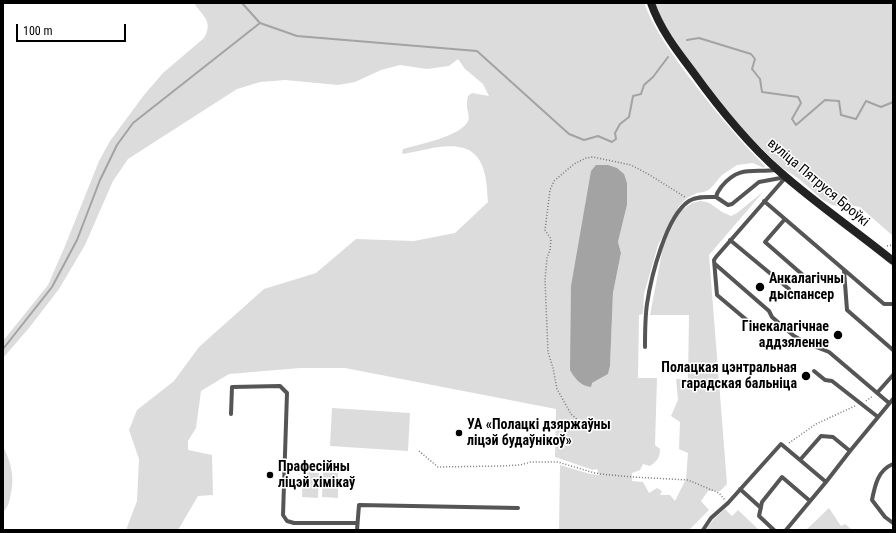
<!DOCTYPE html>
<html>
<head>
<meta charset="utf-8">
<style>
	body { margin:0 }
	#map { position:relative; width:896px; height:533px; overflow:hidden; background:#fff; font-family:"Roboto Condensed",sans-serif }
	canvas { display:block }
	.frame { position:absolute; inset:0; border:4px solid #000; pointer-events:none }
	.scale { position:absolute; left:16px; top:24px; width:110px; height:18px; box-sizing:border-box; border:2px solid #000; border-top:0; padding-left:5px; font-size:12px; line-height:14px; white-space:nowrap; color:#000; -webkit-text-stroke:3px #fff; paint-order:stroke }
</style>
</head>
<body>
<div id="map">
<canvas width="896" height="533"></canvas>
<div class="frame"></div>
<div class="scale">100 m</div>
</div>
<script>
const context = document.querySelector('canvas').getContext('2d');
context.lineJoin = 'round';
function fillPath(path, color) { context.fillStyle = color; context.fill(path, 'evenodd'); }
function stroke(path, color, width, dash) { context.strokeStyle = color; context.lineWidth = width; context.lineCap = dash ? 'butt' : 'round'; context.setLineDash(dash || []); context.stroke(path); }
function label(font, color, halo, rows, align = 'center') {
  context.font = font + ' "Roboto Condensed",sans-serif'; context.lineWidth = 3; context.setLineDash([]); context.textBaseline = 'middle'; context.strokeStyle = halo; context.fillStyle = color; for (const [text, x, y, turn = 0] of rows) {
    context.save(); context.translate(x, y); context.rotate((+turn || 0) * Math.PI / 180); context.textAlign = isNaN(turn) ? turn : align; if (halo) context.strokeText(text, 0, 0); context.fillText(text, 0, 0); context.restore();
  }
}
const green = new Path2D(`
	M 194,3 L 644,3 C 654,29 670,51 686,73 C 711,106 736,137 765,166 L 764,168 L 753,163 L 737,165 L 722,175 L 710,189 L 704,192 L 697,193 L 687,198 L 679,206 L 658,245 L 644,294 L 643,314 L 639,315 L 638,378 L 657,378 L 655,445 L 660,449 C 660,458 657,461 650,466 L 643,464 L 640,470 L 632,473 L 632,481 L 643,482 L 649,493 L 657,488 L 662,491 L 660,495 L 670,495 L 675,501 L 686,479 L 688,453 L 679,449 L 680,422 L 671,416 L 678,400 L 676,379 L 688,379 L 689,315 L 650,315 L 663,247 L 677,216 L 682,210 L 692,203 L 700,201 L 707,202 L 711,204 L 722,212 L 731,216 L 737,213 L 764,191 L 709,255 L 727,484 L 720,491 L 708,491 L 701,501 L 709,510 L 689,530 L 559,530 L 560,465 L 590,474 L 599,475 L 597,469 L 593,470 L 555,457 L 556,409 L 345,368 L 300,368 L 229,374 L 201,391 L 196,428 L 188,441 L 188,450 L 212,455 L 213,495 L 198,496 L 178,530 L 126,530 L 137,501 L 139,459 L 129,430 L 137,410 L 174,381 L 199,347 L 264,289 L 316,273 L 356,239 L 414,241 L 455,233 L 488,202 C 487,192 487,181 484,171 C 474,133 432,149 404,154 L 402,153 L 403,149 C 417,145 462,136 468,121 C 470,116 467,111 467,106 C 467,103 467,99 468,96 L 472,93 L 489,96 L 483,84 L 465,69 L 458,59 L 449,66 L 427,69 L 400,65 L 381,70 L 355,82 L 338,85 L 285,80 L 260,82 L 237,89 L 128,159 L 113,181 L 85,245 L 59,289 L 29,328 L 3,358 L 3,341 L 48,285 L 65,246 L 99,161 L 110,141 L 144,95 L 163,73 L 204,38 C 214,21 202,16 194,3 ZM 627,183 L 627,205 L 618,242 L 621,253 L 613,293 L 610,366 L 608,374 L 592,383 Z
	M 655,3 L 893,3 L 893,236 L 860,207 L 844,204 L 838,206 L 832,205 L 823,200 L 799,179 L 781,167 L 755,142 L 734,120 L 690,62 L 669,31 L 659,14 Z
	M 332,408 L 410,413 L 408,451 L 330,446 Z
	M 3,446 C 12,465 15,478 10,498 C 9,503 7,509 3,512 Z
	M 303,472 L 319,473 L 318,498 L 302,497 Z
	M 323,472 L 338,473 L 338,498 L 322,497 Z
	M 829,508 L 841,526 L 845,524 L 852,530 L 806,530 Z
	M 725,509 L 732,516 L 738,510 L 759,530 L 706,530 L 713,520 Z`);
const water = new Path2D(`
	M 596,165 L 608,165 L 617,168 L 624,174 L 627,183 L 627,205 L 618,242 L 621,253 L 613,293 L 610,366 L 608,374 L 592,383 L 591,387 C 581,386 575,379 570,370 L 571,286 L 591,171 Z`);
const stream = new Path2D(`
	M 242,3 L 260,23 L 297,36 L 477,51 L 569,134 L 584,140 L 598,136 L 612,142 L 616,139 L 615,133 L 620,124 L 629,117 L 633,96 L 641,94 L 644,85 L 653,77 L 668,57
	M 687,40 L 699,38 L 751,54 L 755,59 L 752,69 L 760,79 L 762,92 L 798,97 L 801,103 L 792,119 L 796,125 L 825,100 L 839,101 L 841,115 L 856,119 L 866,101 L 881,107 L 893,102
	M 3,349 L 52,287 L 77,240 L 100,180 L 117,145 L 133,123 L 260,23`);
const path = new Path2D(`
	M 887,246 L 893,245
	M 866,401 L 873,396
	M 581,423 L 571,414 L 557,389 L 553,368 L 548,352 L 545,280 L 547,258 L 550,250 L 551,239 L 545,230 L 550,190 L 554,181 L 574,164 L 586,158 L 593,157 L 631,165 L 648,174 L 685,197
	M 789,443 L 816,424 L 855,406
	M 419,451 L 438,467 L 501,466 L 520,465 L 531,462 L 558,462 L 591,472 L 600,474 L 633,477 L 688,480 L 719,493 L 725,500`);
const lane = new Path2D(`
	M 777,170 C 753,173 740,165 722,186 C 719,190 717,192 716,197 L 728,205 L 732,204 L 759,182 L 786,177
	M 764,201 L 884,304 L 893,304
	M 785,219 L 765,242 L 804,276
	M 730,240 L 789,289
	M 715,264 L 769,311 L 772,317 L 794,336 L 806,343 L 829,352 L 889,403
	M 844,270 L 847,310 L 893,350
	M 755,327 L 717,295 L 714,260 L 716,257 L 786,177
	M 645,347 C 645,333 645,318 647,304 C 651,277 666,216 689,201 C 697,196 707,197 716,197
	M 814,371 L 825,380 L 832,381 L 878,417
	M 877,393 L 893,375
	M 231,414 L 232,387 L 280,386 L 287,393 L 283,515 L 287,521 L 294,523 L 357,523
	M 800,460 L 826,482
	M 893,464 C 878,470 875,485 872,500 L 885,517 L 893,523
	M 740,489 L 761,508
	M 357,530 L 359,505 L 518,508
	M 703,530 L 711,518 L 728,503 L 781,444 L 800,460 L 821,436 L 833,437 L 850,451 L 893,399
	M 774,530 L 759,516 L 762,502 L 782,477 L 810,501
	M 786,530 L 826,482 L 850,451`);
const secondary = new Path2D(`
	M 651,3 C 660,29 677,51 693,72 C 719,108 746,142 779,171 C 815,203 856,231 893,261`);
const markers = [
	[760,287,5,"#000"],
	[838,335,5,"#000"],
	[806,376,5,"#000"],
	[459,433,4,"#000"],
	[270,475,4,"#000"]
];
const streetNames = [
	["вуліца Пятруся Броўкі",818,183,40]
];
const poiNames = [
	["Анкалагічны",769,279],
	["дыспансер",769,295],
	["Гінекалагічнае",829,327,"right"],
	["аддзяленне",829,343,"right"],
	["Полацкая цэнтральная",797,368,"right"],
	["гарадская бальніца",797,384,"right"],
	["УА «Полацкі дзяржаўны",467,425],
	["ліцэй будаўнікоў»",467,441],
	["Прафесійны",278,467],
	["ліцэй хімікаў",278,483]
];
fillPath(green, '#dcdcdc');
fillPath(water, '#a3a3a3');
stroke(stream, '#a3a3a3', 2);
stroke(path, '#777', 1.5, [1, 2]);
stroke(lane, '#555', 4);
stroke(secondary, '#222', 8);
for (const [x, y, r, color] of markers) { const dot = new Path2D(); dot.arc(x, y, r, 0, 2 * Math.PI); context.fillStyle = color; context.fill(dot); stroke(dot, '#fff', 1.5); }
label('14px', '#000', '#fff', streetNames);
label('bold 14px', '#000', '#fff', poiNames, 'left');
</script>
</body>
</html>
